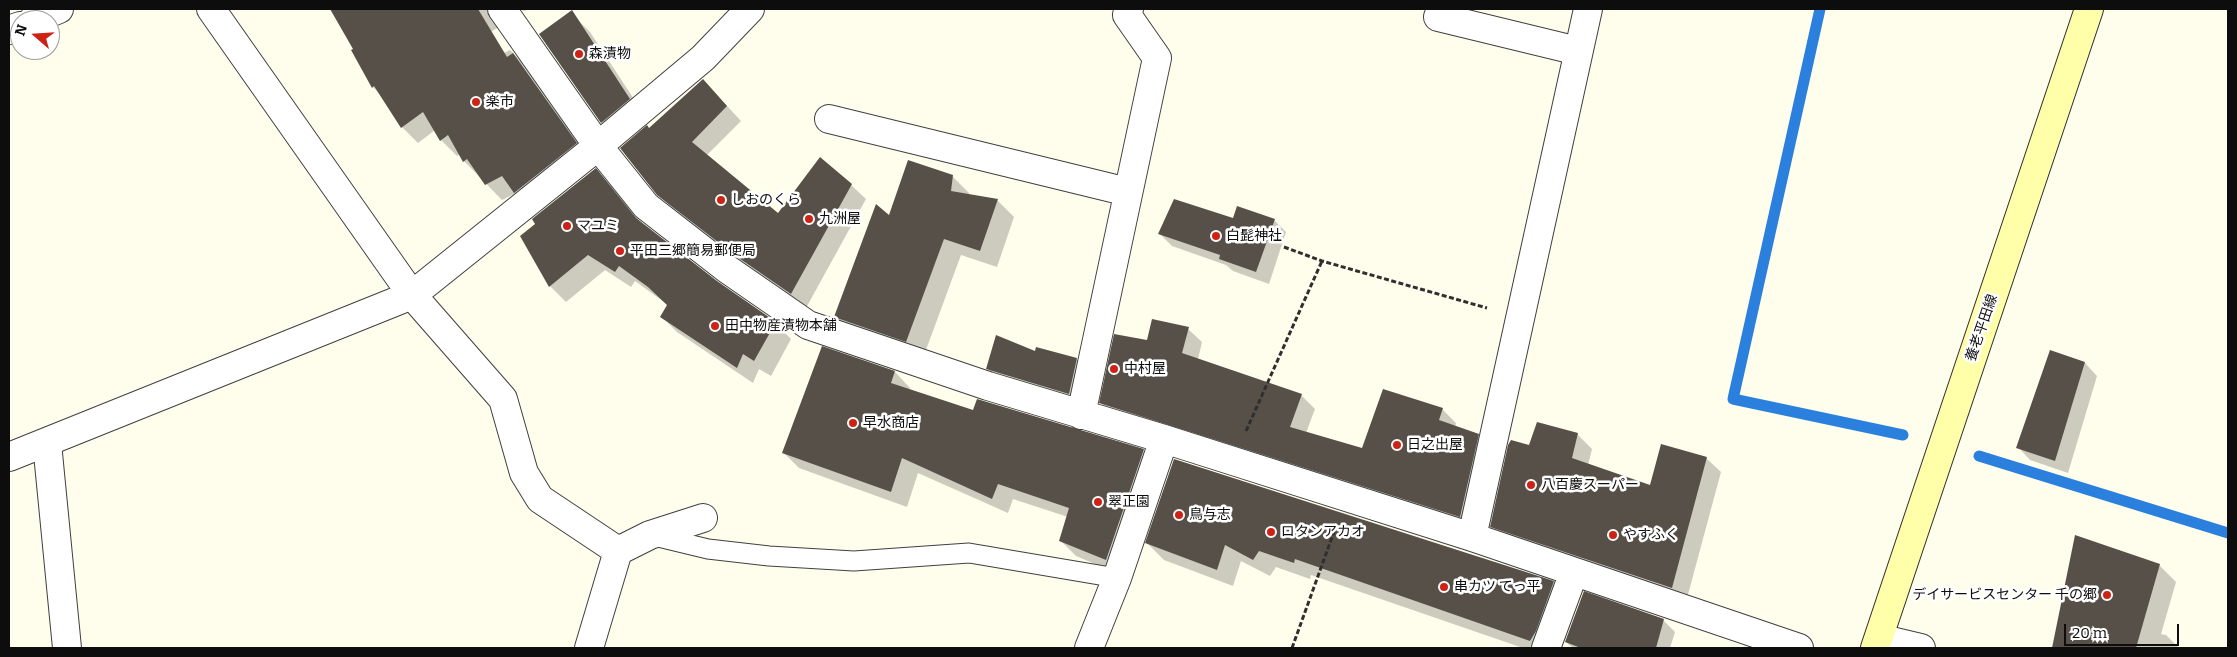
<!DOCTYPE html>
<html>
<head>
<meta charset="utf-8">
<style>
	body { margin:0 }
	#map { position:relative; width:2237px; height:657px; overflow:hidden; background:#fffeed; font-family:Bitter,serif }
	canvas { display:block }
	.frame { position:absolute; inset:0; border:10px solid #0d0d0d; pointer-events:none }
	.north { position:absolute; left:10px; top:10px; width:50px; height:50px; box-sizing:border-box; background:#fff; border:1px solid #9e9e9e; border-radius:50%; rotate:289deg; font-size:14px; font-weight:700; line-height:20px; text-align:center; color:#0d0d0d }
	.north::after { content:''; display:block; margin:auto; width:18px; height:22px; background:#cc2316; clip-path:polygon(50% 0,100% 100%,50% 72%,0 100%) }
	.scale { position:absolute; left:2064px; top:624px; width:115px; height:22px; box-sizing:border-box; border:2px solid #0d0d0d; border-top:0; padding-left:6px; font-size:15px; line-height:18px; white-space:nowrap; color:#0d0d0d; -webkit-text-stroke:4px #fff; paint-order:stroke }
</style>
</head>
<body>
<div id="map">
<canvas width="2237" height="657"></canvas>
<div class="frame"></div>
<div class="north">N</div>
<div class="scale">20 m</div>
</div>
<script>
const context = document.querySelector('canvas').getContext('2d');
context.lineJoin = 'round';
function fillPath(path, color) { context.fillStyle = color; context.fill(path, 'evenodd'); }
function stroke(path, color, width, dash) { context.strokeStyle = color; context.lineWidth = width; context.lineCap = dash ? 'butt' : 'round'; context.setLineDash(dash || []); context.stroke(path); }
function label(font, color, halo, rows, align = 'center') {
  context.font = font + ' Bitter,"Noto Sans JP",serif'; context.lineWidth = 5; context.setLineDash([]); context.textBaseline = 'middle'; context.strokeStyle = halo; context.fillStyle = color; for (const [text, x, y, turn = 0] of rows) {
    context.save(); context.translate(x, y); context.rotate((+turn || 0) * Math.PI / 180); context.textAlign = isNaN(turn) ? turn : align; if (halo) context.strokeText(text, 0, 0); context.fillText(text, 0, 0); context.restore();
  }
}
const shadow = new Path2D(`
	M 331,9 L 528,9 L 525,11 L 518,9 L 502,25 L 425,73 L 433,88 L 510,50 L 526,66 L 592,160 L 531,208 L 516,193 L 502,200 L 464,161 L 460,154 L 457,156 L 441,140 L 435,130 L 418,143 L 402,127 L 381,95 L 373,87 L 352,51 L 355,49 Z
	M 576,18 L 590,32 L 643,113 L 616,136 L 602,122 L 541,35 Z
	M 703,80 L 741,121 L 707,155 L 779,215 L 851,185 L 866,199 L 806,308 L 752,271 L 673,209 L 658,194 L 650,129 Z
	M 595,170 L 611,186 L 644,226 L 717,282 L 775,323 L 791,339 L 771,376 L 759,369 L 753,383 L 677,332 L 661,316 L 668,305 L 635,281 L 631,287 L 605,270 L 566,302 L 550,286 Z
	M 952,176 L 969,193 L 969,195 L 997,200 L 1014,217 L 997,267 L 961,255 L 923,358 L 852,334 L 835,317 L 890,217 Z
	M 1234,219 L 1274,220 L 1286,232 L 1269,284 L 1233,271 L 1226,265 L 1172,246 L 1160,234 Z
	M 1188,329 L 1202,342 L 1198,359 L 1301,395 L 1315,409 L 1306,433 L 1363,449 L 1442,409 L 1456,423 L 1455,427 L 1478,435 L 1492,449 L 1474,530 L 1115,417 L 1101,403 L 1148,341 Z
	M 2051,352 L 2085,363 L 2097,376 L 2068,473 L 2030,460 L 2018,447 Z
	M 1036,353 L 1076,359 L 1083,365 L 1075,400 L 994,375 L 987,368 Z
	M 895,372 L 910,388 L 909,391 L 974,412 L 1143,450 L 1159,466 L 1121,575 L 1076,556 L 1060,540 L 1068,517 L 1013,499 L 1008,513 L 918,473 L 907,507 L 799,468 L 783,452 Z
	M 1577,434 L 1592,449 L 1588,465 L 1651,486 L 1706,458 L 1721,472 L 1686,602 L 1506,541 L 1492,526 L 1530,447 Z
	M 1175,460 L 1553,582 L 1570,599 L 1550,648 L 1523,648 L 1311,575 L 1310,579 L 1276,567 L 1270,576 L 1241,561 L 1233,586 L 1164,560 L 1147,543 Z
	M 2076,536 L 2159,565 L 2176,582 L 2161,634 L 2166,635 L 2179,648 L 2053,648 Z
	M 1663,620 L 1675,632 L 1670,648 L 1573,648 L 1566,642 Z`);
const stream = new Path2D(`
	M 1820,9 L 1733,399 L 1903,435
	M 1979,456 L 2228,533`);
const building = new Path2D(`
	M 330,9 L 478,9 L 507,57 L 513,53 L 577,143 L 514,193 L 502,176 L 485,185 L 467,159 L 463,162 L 448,135 L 440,141 L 423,112 L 401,128 L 374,86 L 372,88 L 351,50 L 353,49 Z
	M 572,10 L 630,99 L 601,123 L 539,34 Z
	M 703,79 L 727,106 L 692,142 L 778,213 L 820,157 L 852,184 L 791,294 L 736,256 L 657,195 L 620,148 L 647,125 L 649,128 Z
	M 908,160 L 953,175 L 951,191 L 998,199 L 980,251 L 944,239 L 906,342 L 834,317 L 876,204 L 889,215 Z
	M 596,168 L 636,218 L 717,281 L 776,322 L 754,361 L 743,354 L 737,368 L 660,317 L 667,305 L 648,287 L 619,266 L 615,272 L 588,255 L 549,287 L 520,236 L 535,224 L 532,219 Z
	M 1174,199 L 1233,218 L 1237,206 L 1275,219 L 1256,272 L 1219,259 L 1220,255 L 1158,234 Z
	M 1152,319 L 1189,327 L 1182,353 L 1302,394 L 1290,427 L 1362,448 L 1383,389 L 1443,408 L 1439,420 L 1479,434 L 1460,517 L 1099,403 L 1114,334 L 1147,340 Z
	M 996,335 L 1035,351 L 1036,347 L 1077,358 L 1069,394 L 986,369 Z
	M 822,346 L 895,371 L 891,383 L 973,410 L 977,399 L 1144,449 L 1106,560 L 1059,541 L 1069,508 L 998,484 L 992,499 L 902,458 L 891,492 L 782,453 Z
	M 2050,350 L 2085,362 L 2055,461 L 2016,448 Z
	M 1537,422 L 1578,433 L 1572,458 L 1650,485 L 1661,444 L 1707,457 L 1672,588 L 1490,527 L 1508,445 L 1511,440 L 1529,445 Z
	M 1174,459 L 1554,581 L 1536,631 L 1530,641 L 1295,559 L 1294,563 L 1259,551 L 1253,560 L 1225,545 L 1217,570 L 1145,543 Z
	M 2075,535 L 2160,564 L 2136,648 L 2052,648 Z
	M 1584,591 L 1664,619 L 1656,648 L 1581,648 L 1565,642 Z`);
const path = new Path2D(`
	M 1284,247 L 1322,261 L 1487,308
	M 1246,431 L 1322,261
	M 1292,648 L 1335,529`);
const lane = new Path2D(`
	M 650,535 L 708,549 L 769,556 L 854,561 L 969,553 L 1117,578`);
const street = new Path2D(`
	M 211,9 L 412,295 L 503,399 L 524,473 L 540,499 L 618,551 L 650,535 L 703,518
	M 502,9 L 598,146 L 646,206 L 727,269 L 808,325 L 988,386 L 1164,439 L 1472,537 L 1799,648
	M 1438,17 L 1578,51
	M 33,20 L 59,9
	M 9,30 L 20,26
	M 829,119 L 1128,192
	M 1081,415 L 1157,58 L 1127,15 L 1129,9
	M 47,443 L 67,648
	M 9,457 L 412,295 L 598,146 L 703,58 L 750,9
	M 1472,537 L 1588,9
	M 1879,638 L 1921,648
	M 589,648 L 618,551
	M 1089,648 L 1117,578 L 1164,439
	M 1546,648 L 1574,572`);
const secondary = new Path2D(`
	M 1875,648 L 2089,9`);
const markers = [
	[579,54,5,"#cc2316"],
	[476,102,5,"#cc2316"],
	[721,200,5,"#cc2316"],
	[809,219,5,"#cc2316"],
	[567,226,5,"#cc2316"],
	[1216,236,5,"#cc2316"],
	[620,251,5,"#cc2316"],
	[715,326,5,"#cc2316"],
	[1114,369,5,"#cc2316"],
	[853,423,5,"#cc2316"],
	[1397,445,5,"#cc2316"],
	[1531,485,5,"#cc2316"],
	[1098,502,5,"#cc2316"],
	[1179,515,5,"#cc2316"],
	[1271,532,5,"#cc2316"],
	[1613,535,5,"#cc2316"],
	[1444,587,5,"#cc2316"],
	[2107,595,5,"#cc2316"]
];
const poiNames = [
	["森漬物",589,54],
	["楽市",486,102],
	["しおのくら",731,200],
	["九洲屋",819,219],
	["マユミ",577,226],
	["白髭神社",1226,236],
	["平田三郷簡易郵便局",630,251],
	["田中物産漬物本舗",725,326],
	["中村屋",1124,369],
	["早水商店",863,423],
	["日之出屋",1407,445],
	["八百慶スーパー",1541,485],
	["翠正園",1108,502],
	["鳥与志",1189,515],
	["ロタンアカオ",1281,532],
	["やすふく",1623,535],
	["串カツ てっ平",1454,587],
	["デイサービスセンター 千の郷",2097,595,"right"]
];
const streetNames = [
	["養老平田線",1982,328,-71]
];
fillPath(shadow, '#0003');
stroke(stream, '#2a80dc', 11);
fillPath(building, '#575048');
stroke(lane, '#404040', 21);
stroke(street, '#404040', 30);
stroke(secondary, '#2f2f2f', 30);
stroke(path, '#2f2f2f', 3, [5, 2.5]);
stroke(lane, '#fff', 19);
stroke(street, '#fff', 28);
stroke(secondary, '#feffa8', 28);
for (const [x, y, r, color] of markers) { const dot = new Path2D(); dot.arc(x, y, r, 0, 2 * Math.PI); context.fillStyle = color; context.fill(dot); stroke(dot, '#fff', 2); }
label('14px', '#0d0d0d', '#fff', poiNames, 'left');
label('14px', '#0d0d0d', '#fff', streetNames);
</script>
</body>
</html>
